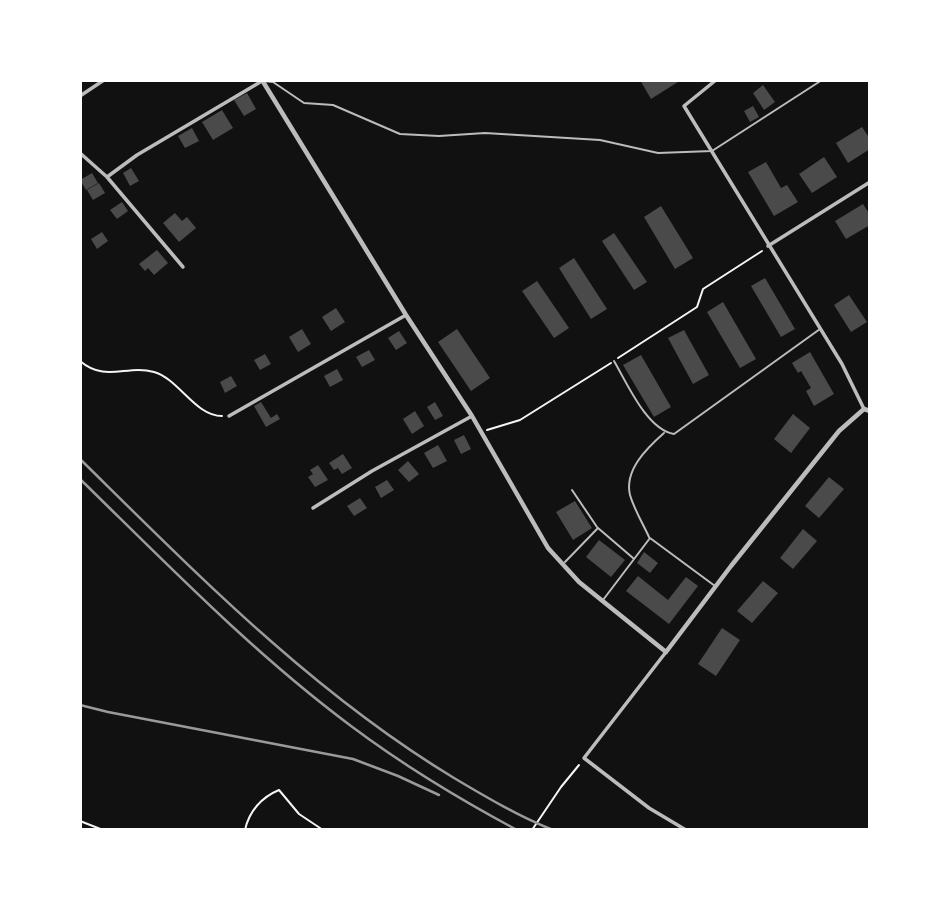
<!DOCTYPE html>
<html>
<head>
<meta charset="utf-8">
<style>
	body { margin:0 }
	#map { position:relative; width:950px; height:910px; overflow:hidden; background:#111; font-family:"IBM Plex Sans",sans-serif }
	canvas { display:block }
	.frame { position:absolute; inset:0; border:82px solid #fff; pointer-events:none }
</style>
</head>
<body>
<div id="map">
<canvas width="950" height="910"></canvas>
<div class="frame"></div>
</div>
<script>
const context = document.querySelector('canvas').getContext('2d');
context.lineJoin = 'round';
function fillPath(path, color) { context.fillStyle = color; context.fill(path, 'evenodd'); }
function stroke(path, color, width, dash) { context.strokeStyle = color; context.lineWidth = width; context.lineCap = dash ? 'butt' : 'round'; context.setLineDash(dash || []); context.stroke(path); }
const building = new Path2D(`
	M 640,80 L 681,80 L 651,99 Z
	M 763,85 L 775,102 L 764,110 L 753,93 Z
	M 247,93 L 256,109 L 244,116 L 234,100 Z
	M 753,106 L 759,117 L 750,122 L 744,111 Z
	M 222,110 L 233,128 L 213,140 L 202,122 Z
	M 862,127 L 870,139 L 870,149 L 848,163 L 836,143 Z
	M 192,128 L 199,141 L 185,148 L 178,136 Z
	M 824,157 L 837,177 L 812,193 L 799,174 Z
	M 766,162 L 781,188 L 787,185 L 798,202 L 774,216 L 748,172 Z
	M 131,168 L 139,181 L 130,186 L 123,173 Z
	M 92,173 L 98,183 L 86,190 L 80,180 Z
	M 99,183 L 105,193 L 93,200 L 87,190 Z
	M 122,202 L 128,211 L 117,219 L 110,210 Z
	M 863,204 L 870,215 L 870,225 L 846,239 L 835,221 Z
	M 661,206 L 693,258 L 675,269 L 644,217 Z
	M 175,213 L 182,221 L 187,217 L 196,228 L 179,242 L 163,223 Z
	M 102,232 L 108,241 L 97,249 L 91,239 Z
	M 614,233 L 647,282 L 634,290 L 602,241 Z
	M 157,250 L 168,263 L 154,275 L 148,268 L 145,271 L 139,264 Z
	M 574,258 L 607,309 L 591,319 L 559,268 Z
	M 765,278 L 795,329 L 781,337 L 751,286 Z
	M 537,281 L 569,328 L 554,338 L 522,291 Z
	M 849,295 L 867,322 L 851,332 L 834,305 Z
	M 723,302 L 756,359 L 740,368 L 707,312 Z
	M 336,308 L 345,322 L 331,331 L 322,317 Z
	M 302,329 L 311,344 L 298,352 L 289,337 Z
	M 457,329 L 490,378 L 471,391 L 438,342 Z
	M 684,330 L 709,375 L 693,384 L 668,338 Z
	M 399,331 L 407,343 L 396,350 L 388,338 Z
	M 369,350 L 375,360 L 362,367 L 356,357 Z
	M 810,352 L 834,394 L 814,406 L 806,391 L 811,388 L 801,371 L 798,373 L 792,363 Z
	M 265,354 L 271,364 L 260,370 L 254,360 Z
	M 641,355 L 671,407 L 654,417 L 623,365 Z
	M 337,369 L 343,380 L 330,387 L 324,376 Z
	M 231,376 L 237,386 L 225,393 L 220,382 Z
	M 261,402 L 271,418 L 277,414 L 280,419 L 266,427 L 254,406 Z
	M 435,402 L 443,416 L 435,420 L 427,407 Z
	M 415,411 L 424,426 L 412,434 L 403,419 Z
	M 793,414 L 810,428 L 791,453 L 774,439 Z
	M 464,435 L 471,449 L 461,454 L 454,440 Z
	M 438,445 L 447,461 L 433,468 L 424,453 Z
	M 343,454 L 352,468 L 342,474 L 338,468 L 334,470 L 329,463 Z
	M 408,461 L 419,474 L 409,482 L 398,470 Z
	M 318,465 L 328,480 L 315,487 L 308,477 L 313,474 L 310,470 Z
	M 829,477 L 844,489 L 819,518 L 805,506 Z
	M 387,480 L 394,490 L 381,498 L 375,487 Z
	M 360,498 L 367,508 L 354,516 L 347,506 Z
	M 575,501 L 592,528 L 573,540 L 556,512 Z
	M 803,529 L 817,541 L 793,569 L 780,558 Z
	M 599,540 L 625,560 L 611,577 L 586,557 Z
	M 644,552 L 658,563 L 650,573 L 637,563 Z
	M 638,576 L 668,600 L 686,577 L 698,586 L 669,624 L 626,591 Z
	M 763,581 L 778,593 L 752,623 L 737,611 Z
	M 722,628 L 740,640 L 716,676 L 698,664 Z`);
const path = new Path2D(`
	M 618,358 L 697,307 L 703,289 L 762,251
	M 80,361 C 106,383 127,364 154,372 C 179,379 195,416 222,416
	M 487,430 L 520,420 L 611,363
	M 80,821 L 103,830
	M 245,830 C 249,811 262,797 279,790 L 299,814 L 323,830
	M 532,830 L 561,787 L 579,765`);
const service = new Path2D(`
	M 263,81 L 273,82 L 304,103 L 333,105 L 400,134 L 439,136 L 485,133 L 600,140 L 658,153 L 712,151 L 822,80
	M 614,361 C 627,383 647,430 674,434 L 820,329
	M 572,490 L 597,527
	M 649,537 C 643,524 634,509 630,495 C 624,470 647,448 664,433
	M 565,562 L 598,528 L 633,558
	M 603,600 L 650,538 L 715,586`);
const minor = new Path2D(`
	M 716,80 L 684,106 L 842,364 L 864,409
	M 80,96 L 104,80
	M 80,153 L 107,177 L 183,267
	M 107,177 L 137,155 L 262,81
	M 768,246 L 870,182
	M 229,416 L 406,315
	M 313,508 L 372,471 L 472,416
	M 666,652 L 584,758 L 649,808 L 686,830`);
const tertiary = new Path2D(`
	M 262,80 L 406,315 L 472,416 L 548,548 L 579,582 L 666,652 L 731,566 L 839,431 L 864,409 L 870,411`);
const rail = new Path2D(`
	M 80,459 C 197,574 313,693 454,778 C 486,797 518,816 553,830
	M 80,479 C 167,564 253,653 351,726 C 403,765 459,799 517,830
	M 80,705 L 108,712 L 353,759 L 398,776 L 439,795`);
fillPath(building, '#4a4a4a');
stroke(path, '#f5f5f5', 2);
stroke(service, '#bcbcbc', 2);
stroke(minor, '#bcbcbc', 3.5);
stroke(tertiary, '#bcbcbc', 4.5);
stroke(rail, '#9a9a9a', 2.5);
</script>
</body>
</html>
